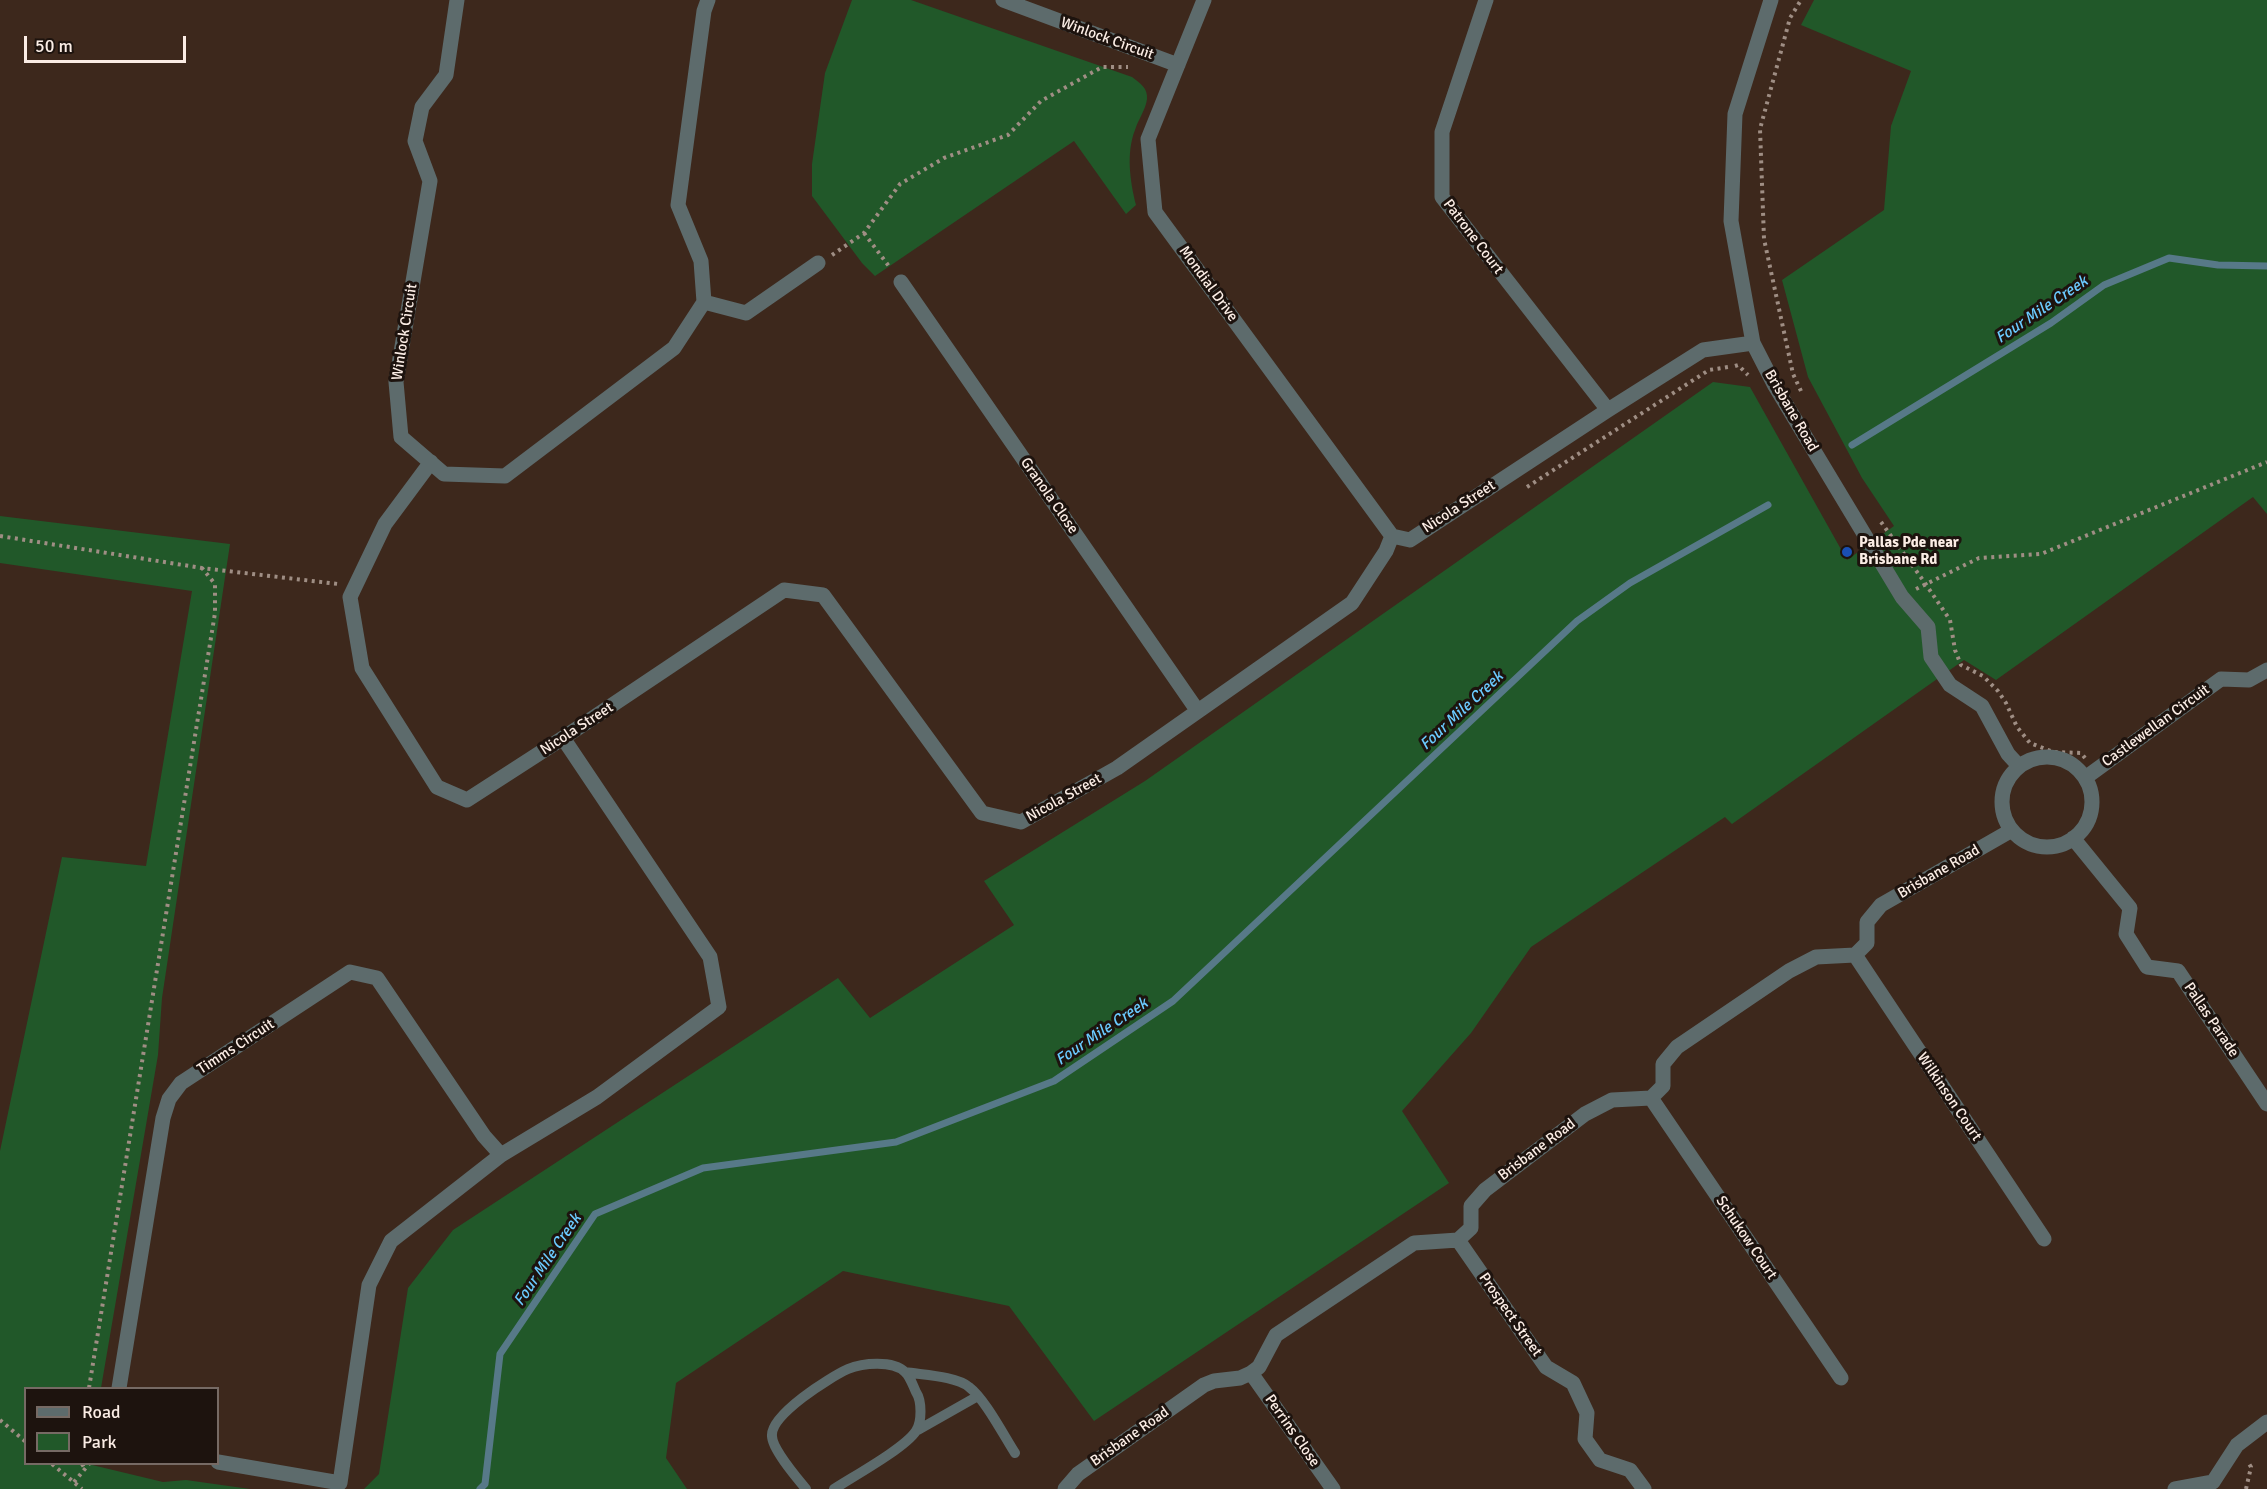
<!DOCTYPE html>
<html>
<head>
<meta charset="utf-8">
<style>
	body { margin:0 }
	#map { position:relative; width:2267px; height:1489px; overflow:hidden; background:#3d281c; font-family:Signika,sans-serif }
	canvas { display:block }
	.legend { position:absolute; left:24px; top:1387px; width:195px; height:78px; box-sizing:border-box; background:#1d130e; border:2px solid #766a64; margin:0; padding:8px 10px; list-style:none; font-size:18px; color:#fbede5 }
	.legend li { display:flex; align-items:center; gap:12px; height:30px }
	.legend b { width:30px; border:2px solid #766a64 }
	.scale { position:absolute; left:24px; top:36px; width:162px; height:27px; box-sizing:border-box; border:3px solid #fbede5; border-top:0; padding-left:8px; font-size:18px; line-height:21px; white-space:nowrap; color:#fbede5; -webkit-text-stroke:4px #1d130e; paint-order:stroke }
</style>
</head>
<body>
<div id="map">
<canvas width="2267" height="1489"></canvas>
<ul class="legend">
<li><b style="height:8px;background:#5d6b6c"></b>Road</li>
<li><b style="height:16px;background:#215829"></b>Park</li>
</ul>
<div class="scale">50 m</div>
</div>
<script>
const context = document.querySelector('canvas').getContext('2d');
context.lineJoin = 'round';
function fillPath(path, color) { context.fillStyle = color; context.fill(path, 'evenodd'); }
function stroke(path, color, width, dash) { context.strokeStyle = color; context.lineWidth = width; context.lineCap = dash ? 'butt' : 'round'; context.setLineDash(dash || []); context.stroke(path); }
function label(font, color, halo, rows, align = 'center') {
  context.font = font + ' Signika,sans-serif'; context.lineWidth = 6; context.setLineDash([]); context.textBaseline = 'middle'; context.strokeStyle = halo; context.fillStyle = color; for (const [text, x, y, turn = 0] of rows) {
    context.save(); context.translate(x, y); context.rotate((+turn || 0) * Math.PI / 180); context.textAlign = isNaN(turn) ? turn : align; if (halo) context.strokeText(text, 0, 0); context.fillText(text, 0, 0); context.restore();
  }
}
const green = new Path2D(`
	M 852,0 L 911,0 L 1132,77 C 1140,83 1148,88 1147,99 C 1146,109 1138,120 1135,130 C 1126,153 1130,181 1136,205 L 1126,214 L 1074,141 L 875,276 L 862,263 L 812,196 L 812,164 L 825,73 Z
	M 1814,0 L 2267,0 L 2267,514 L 2253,497 L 1996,680 L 1964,660 L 1732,824 L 1725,817 L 1531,947 L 1471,1033 L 1402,1111 L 1449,1183 L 1094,1421 L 1009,1306 L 843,1271 L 676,1383 L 666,1458 L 687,1489 L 364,1489 L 379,1474 L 408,1288 L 453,1230 L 838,978 L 870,1018 L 1014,925 L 984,881 L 1145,781 L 1713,382 L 1750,387 L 1847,560 L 1894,526 L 1862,478 L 1808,377 L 1782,280 L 1884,210 L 1891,126 L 1911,71 L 1801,25 Z
	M 0,516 L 230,544 L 162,998 L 158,1055 L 101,1388 L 26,1388 L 26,1464 L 88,1464 L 163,1482 L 186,1480 L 250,1489 L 0,1489 L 0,1151 L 62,857 L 146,866 L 192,591 L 0,563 Z`);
const stream = new Path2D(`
	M 1852,445 L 2051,323 L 2104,285 L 2169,258 L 2218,265 L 2267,266
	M 480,1489 L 485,1484 L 500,1354 L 595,1214 L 703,1168 L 896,1142 L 1054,1081 L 1173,1001 L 1577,621 L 1630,583 L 1768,505`);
const path = new Path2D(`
	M 864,233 L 891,269
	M 832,255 L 864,233 L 900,184 L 944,158 L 1008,135 L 1041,101 L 1102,67 L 1128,67
	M 1735,366 L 1738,365 L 1748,375
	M 1801,391 L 1793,374 L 1764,239 L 1760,129 L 1790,18 L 1801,0
	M 1527,487 L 1709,370 L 1728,367
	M 1881,522 L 1925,583 L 1950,620 L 1955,650 L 1961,665 L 1983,676 L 1998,691 L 2006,703 L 2017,727 L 2030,743 L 2053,752 L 2081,753 L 2085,758
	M 0,536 L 202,568 L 338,584
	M 1916,589 L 1979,558 L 2041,554 L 2267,462
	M 89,1388 L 215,613 L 215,584 L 202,568
	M 0,1420 L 26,1442
	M 52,1464 L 82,1489
	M 82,1464 L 85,1469
	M 74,1482 L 89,1464
	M 2246,1489 L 2251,1467 L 2248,1462`);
const lane = new Path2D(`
	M 905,1372 C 922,1375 956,1376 969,1387 C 985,1399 1004,1436 1015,1453
	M 918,1430 L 978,1396
	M 806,1489 C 797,1478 772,1449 772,1436 C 770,1415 830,1377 848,1369 C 862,1363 893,1360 905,1372 C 910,1376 913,1386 916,1392 C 922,1401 922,1422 916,1431 C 905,1448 854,1476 834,1489`);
const street = new Path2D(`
	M 457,0 L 446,75 L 422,107 L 415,141 L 430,181 L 396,382 L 401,437 L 444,474 L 505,476 L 674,348 L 704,302 L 701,261 L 678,205 L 704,11 L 708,0
	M 1003,0 L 1178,65
	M 1204,0 L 1148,139 L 1155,212 L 1392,536
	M 1486,0 L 1442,132 L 1442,197 L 1608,410
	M 1771,0 L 1735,114 L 1731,221 L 1753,343 L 1775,386 L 1902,597 L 1928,627 L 1931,657 L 1950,685 L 1982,706 L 2008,754 L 2019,766
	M 901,282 L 1197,710
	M 704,302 L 746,313 L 818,263
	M 431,462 L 385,524 L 350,597 L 362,668 L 437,787 L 467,800 L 563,738 L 784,590 L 823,595 L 982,813 L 1021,822 L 1117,768 L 1352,603 L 1386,551 L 1392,536 L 1410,540 L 1608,410 L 1703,350 L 1753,343
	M2002 802a45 45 0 1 1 90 0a45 45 0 1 1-90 0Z
	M 2085,778 L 2221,679 L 2249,680 L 2267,670
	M 2073,838 L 2130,908 L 2126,934 L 2147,967 L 2178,971 L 2267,1104
	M 1855,955 L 2044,1239
	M 1651,1098 L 1841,1378
	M 1458,1240 L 1546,1367 L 1573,1383 L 1587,1413 L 1585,1439 L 1600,1460 L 1630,1470 L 1644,1489
	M 1251,1373 L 1333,1489
	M 119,1388 L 163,1118 L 169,1099 L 181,1083 L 350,972 L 377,978 L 484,1136 L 501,1155
	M 218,1462 L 340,1483 L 369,1285 L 391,1241 L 501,1155 L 597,1097 L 719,1007 L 710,957 L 563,738
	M 1065,1489 L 1078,1474 L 1204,1385 L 1214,1381 L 1240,1378 L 1251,1373 L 1259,1367 L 1276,1335 L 1414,1243 L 1458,1240 L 1471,1228 L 1471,1206 L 1485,1190 L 1585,1114 L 1612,1100 L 1651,1098 L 1663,1086 L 1663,1064 L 1677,1047 L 1789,971 L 1816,957 L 1855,955 L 1867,943 L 1867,922 L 1881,905 L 2012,830
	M 2175,1489 L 2213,1482 L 2237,1445 L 2267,1422`);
const markers = [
	[1847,552,6,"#1a4fb4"]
];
const streetNames = [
	["Winlock Circuit",1107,39,20],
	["Patrone Court",1473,237,53],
	["Mondial Drive",1208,284,54],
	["Winlock Circuit",405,332,-81],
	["Brisbane Road",1791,411,60],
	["Granola Close",1049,496,55],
	["Nicola Street",1459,507,-33],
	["Castlewellan Circuit",2156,726,-36],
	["Nicola Street",577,729,-33],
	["Nicola Street",1064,798,-29],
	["Brisbane Road",1939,872,-30],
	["Pallas Parade",2211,1020,56],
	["Timms Circuit",236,1047,-33],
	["Wilkinson Court",1949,1097,56],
	["Brisbane Road",1537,1150,-37],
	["Schukow Court",1746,1238,56],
	["Prospect Street",1510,1315,55],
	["Perrins Close",1292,1431,55],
	["Brisbane Road",1130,1437,-35]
];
const poiNames = [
	["Pallas Pde near",1859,543],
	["Brisbane Rd",1859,560]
];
const waterNames = [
	["Four Mile Creek",2042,310,-34],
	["Four Mile Creek",1462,711,-43],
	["Four Mile Creek",1102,1032,-34],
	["Four Mile Creek",548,1260,-56]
];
fillPath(green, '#215829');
stroke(stream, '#577988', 7);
stroke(path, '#9f8e84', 4, [3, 4.5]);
stroke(lane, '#5d6b6c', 10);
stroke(street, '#5d6b6c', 15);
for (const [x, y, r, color] of markers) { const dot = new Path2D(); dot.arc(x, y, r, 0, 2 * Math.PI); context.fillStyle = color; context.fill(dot); stroke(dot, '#1d130e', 2); }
label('15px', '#fbede5', '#1d130e', streetNames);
label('bold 15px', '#fbede5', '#1d130e', poiNames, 'left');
label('italic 16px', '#6bcbff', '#1d130e', waterNames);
</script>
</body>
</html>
